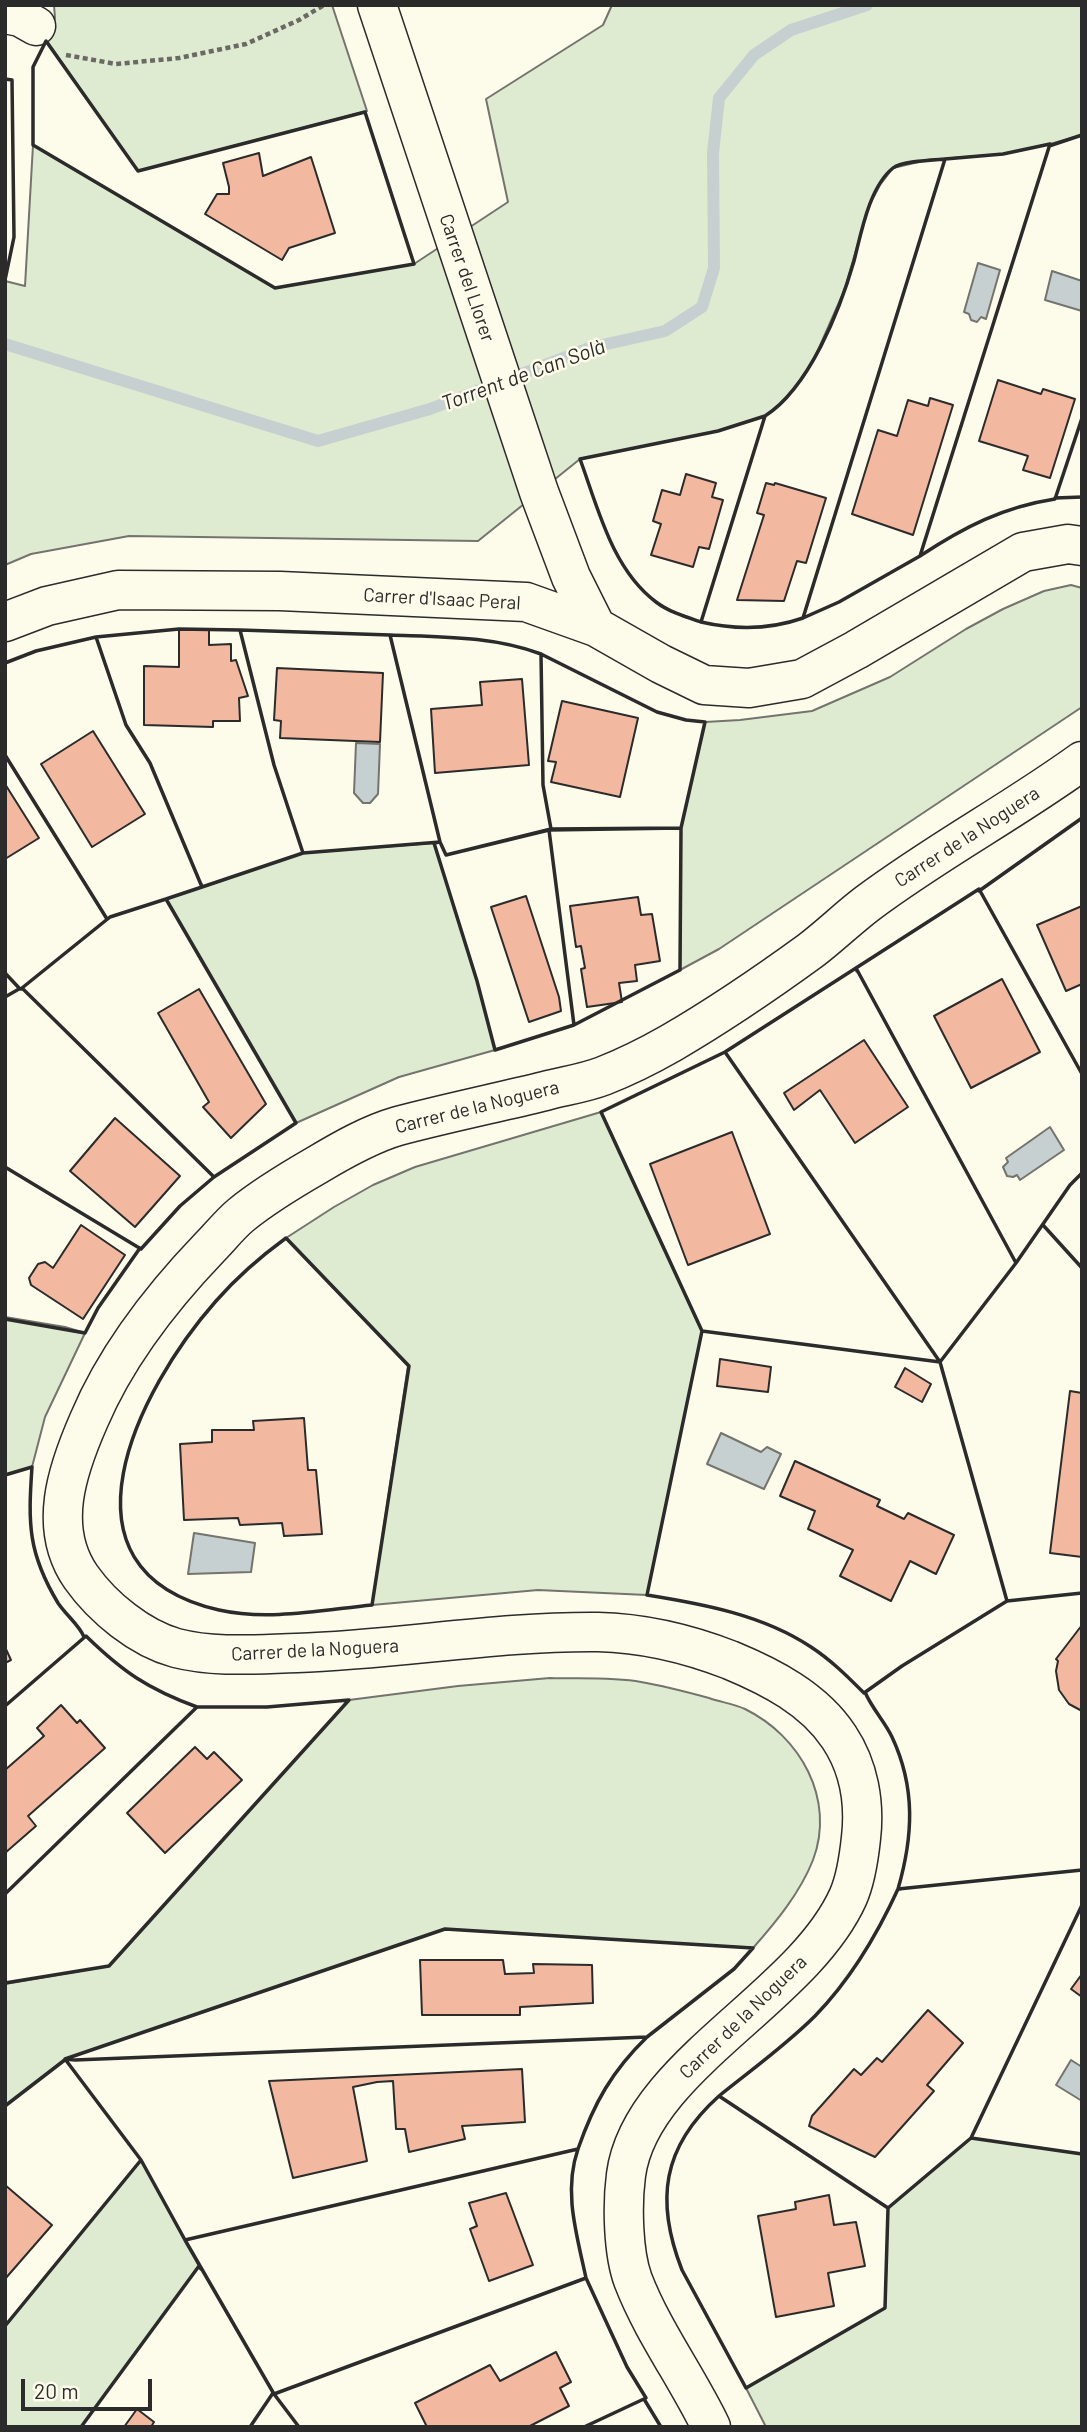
<!DOCTYPE html>
<html>
<head>
<meta charset="utf-8">
<style>
	body { margin:0 }
	#map { position:relative; width:1087px; height:2432px; overflow:hidden; background:#fdfbea; font-family:Barlow,sans-serif }
	canvas { display:block }
	.frame { position:absolute; inset:0; border:7px solid #2b2b2b; pointer-events:none }
	.scale { position:absolute; left:21px; top:2379px; width:131px; height:32px; box-sizing:border-box; border:4px solid #2b2b2b; border-top:0; padding-left:9px; font-size:21px; line-height:24px; white-space:nowrap; color:#2b2b2b; -webkit-text-stroke:5px #fdfbea; paint-order:stroke }
</style>
</head>
<body>
<div id="map">
<canvas width="1087" height="2432"></canvas>
<div class="frame"></div>
<div class="scale">20 m</div>
</div>
<script>
const context = document.querySelector('canvas').getContext('2d');
context.lineJoin = 'round';
function fillPath(path, color) { context.fillStyle = color; context.fill(path, 'evenodd'); }
function stroke(path, color, width, dash) { context.strokeStyle = color; context.lineWidth = width; context.lineCap = dash ? 'butt' : 'round'; context.setLineDash(dash || []); context.stroke(path); }
function label(font, color, halo, rows, align = 'center') {
  context.font = font + ' Barlow,sans-serif'; context.lineWidth = 5; context.setLineDash([]); context.textBaseline = 'middle'; context.strokeStyle = halo; context.fillStyle = color; for (const [text, x, y, turn = 0] of rows) {
    context.save(); context.translate(x, y); context.rotate((+turn || 0) * Math.PI / 180); context.textAlign = isNaN(turn) ? turn : align; if (halo) context.strokeText(text, 0, 0); context.fillText(text, 0, 0); context.restore();
  }
}
const green = new Path2D(`
	M 54,5 L 332,5 L 367,111 L 138,171 L 47,41 L 55,18 Z
	M 612,5 L 1082,5 L 1082,135 L 1050,144 L 1003,154 L 927,160 L 893,168 L 880,185 L 869,206 L 844,291 L 815,357 L 804,376 L 782,403 L 765,416 L 718,431 L 580,459 L 478,541 L 129,536 L 31,554 L 5,565 L 5,281 L 25,286 L 33,145 L 275,288 L 414,264 L 508,202 L 486,99 L 603,25 Z
	M 1071,585 L 1082,588 L 1082,707 L 719,949 L 680,970 L 681,828 L 705,722 L 740,720 L 812,711 L 890,677 L 966,629 L 1003,609 L 1044,591 Z
	M 434,843 L 477,981 L 495,1050 L 399,1077 L 296,1123 L 166,899 L 303,853 Z
	M 601,1112 L 702,1331 L 647,1595 L 538,1590 L 372,1605 L 408,1366 L 286,1238 L 334,1207 L 373,1185 L 415,1167 Z
	M 5,1317 L 65,1327 L 85,1333 L 45,1417 L 32,1467 L 5,1475 Z
	M 550,1678 C 580,1679 612,1677 641,1682 C 664,1686 687,1692 709,1698 C 720,1702 734,1704 745,1709 C 800,1736 836,1799 813,1860 C 800,1893 776,1922 753,1948 L 445,1929 L 65,2059 L 5,2106 L 5,1984 L 109,1966 L 349,1700 L 458,1686 Z
	M 971,2138 L 1082,2154 L 1082,2427 L 766,2427 L 746,2388 L 885,2308 L 888,2208 Z
	M 141,2160 L 199,2266 L 81,2427 L 5,2427 L 5,2326 Z`);
const water = new Path2D(`
	M 978,263 L 1000,270 L 986,319 L 981,317 L 977,322 L 971,320 L 969,314 L 964,312 Z
	M 1052,271 L 1082,281 L 1082,311 L 1045,300 Z
	M 356,743 L 380,744 L 378,794 L 370,803 L 363,803 L 354,793 Z
	M 1050,1127 L 1064,1150 L 1020,1180 L 1017,1175 L 1013,1177 L 1007,1176 L 1003,1167 L 1008,1162 L 1006,1158 Z
	M 721,1433 L 761,1452 L 767,1447 L 781,1454 L 764,1489 L 707,1464 Z
	M 194,1533 L 255,1543 L 251,1572 L 188,1574 Z
	M 1071,2060 L 1082,2067 L 1082,2101 L 1056,2085 Z`);
const stream = new Path2D(`
	M 5,344 L 318,441 L 430,409 L 589,348 L 665,331 L 702,307 L 714,268 L 713,153 L 719,98 L 754,55 L 791,30 L 867,5`);
const building = new Path2D(`
	M 259,153 L 263,176 L 311,157 L 335,233 L 289,248 L 282,260 L 205,214 L 217,194 L 229,194 L 229,187 L 223,163 Z
	M 998,380 L 1041,394 L 1043,389 L 1075,399 L 1050,478 L 1023,470 L 1028,456 L 979,441 Z
	M 930,398 L 953,405 L 913,535 L 852,514 L 878,430 L 897,436 L 908,400 L 928,406 Z
	M 686,474 L 716,483 L 712,497 L 723,500 L 709,549 L 699,547 L 693,567 L 651,555 L 661,524 L 653,521 L 662,490 L 680,495 Z
	M 766,483 L 774,485 L 775,483 L 826,498 L 806,563 L 797,561 L 784,601 L 737,600 L 764,515 L 757,513 Z
	M 179,629 L 209,629 L 209,645 L 231,644 L 231,661 L 236,660 L 248,696 L 239,698 L 240,721 L 213,721 L 213,727 L 144,725 L 144,666 L 179,667 Z
	M 277,668 L 383,673 L 380,742 L 280,738 L 281,721 L 274,720 Z
	M 522,679 L 529,765 L 435,773 L 431,709 L 482,705 L 480,682 Z
	M 562,701 L 638,718 L 620,797 L 551,782 L 556,762 L 548,761 Z
	M 93,731 L 145,814 L 92,847 L 41,764 Z
	M 5,784 L 39,838 L 5,859 Z
	M 526,896 L 559,997 L 561,1011 L 529,1022 L 491,907 Z
	M 638,897 L 641,915 L 652,914 L 660,961 L 635,965 L 637,981 L 619,983 L 622,1002 L 587,1007 L 581,969 L 585,968 L 581,946 L 576,947 L 570,906 Z
	M 1082,906 L 1082,984 L 1066,991 L 1037,925 Z
	M 1002,979 L 1040,1052 L 971,1088 L 934,1016 Z
	M 199,989 L 266,1104 L 231,1138 L 203,1107 L 209,1102 L 158,1013 Z
	M 864,1040 L 908,1107 L 855,1143 L 820,1090 L 794,1110 L 784,1093 Z
	M 115,1118 L 180,1176 L 135,1227 L 70,1171 Z
	M 732,1132 L 770,1234 L 688,1265 L 650,1164 Z
	M 81,1225 L 125,1255 L 83,1319 L 31,1285 L 29,1278 L 38,1264 L 45,1262 L 53,1268 Z
	M 720,1359 L 771,1367 L 768,1392 L 717,1386 Z
	M 905,1368 L 931,1384 L 922,1402 L 895,1387 Z
	M 1070,1391 L 1082,1393 L 1082,1557 L 1050,1553 Z
	M 304,1418 L 308,1470 L 316,1470 L 322,1534 L 284,1536 L 282,1523 L 240,1525 L 238,1518 L 184,1520 L 180,1444 L 212,1442 L 212,1430 L 254,1430 L 253,1421 Z
	M 795,1461 L 880,1500 L 877,1506 L 904,1519 L 908,1513 L 954,1535 L 936,1574 L 910,1561 L 891,1601 L 840,1576 L 853,1550 L 808,1529 L 815,1511 L 780,1496 Z
	M 1082,1625 L 1082,1711 L 1069,1704 L 1059,1690 L 1056,1671 L 1058,1661 L 1056,1659 Z
	M 5,1647 L 11,1660 L 5,1663 Z
	M 61,1705 L 77,1723 L 80,1720 L 105,1748 L 28,1816 L 36,1826 L 5,1853 L 5,1770 L 44,1736 L 37,1728 Z
	M 195,1747 L 207,1759 L 214,1752 L 242,1780 L 165,1853 L 127,1813 Z
	M 420,1960 L 503,1960 L 505,1974 L 534,1973 L 533,1964 L 592,1965 L 593,2003 L 520,2007 L 520,2015 L 422,2015 Z
	M 1082,1974 L 1082,1997 L 1071,1989 Z
	M 928,2010 L 963,2043 L 927,2085 L 934,2091 L 875,2157 L 809,2126 L 812,2116 L 854,2069 L 861,2075 L 877,2058 L 882,2062 Z
	M 522,2069 L 525,2122 L 462,2126 L 465,2139 L 409,2152 L 405,2129 L 396,2129 L 393,2081 L 377,2082 L 353,2087 L 367,2161 L 293,2178 L 269,2081 Z
	M 5,2185 L 52,2225 L 5,2279 Z
	M 506,2193 L 533,2265 L 489,2281 L 470,2229 L 477,2226 L 469,2203 Z
	M 829,2195 L 834,2225 L 856,2222 L 865,2266 L 828,2273 L 834,2306 L 776,2317 L 758,2216 L 796,2209 L 795,2202 Z
	M 556,2352 L 571,2382 L 560,2388 L 569,2406 L 528,2427 L 427,2427 L 415,2403 L 490,2365 L 500,2381 Z
	M 137,2409 L 154,2422 L 151,2427 L 124,2427 Z`);
const path = new Path2D(`
	M 66,55 L 116,64 L 179,58 L 246,44 L 299,20 L 324,5`);
const minor = new Path2D(`
	M 377,5 L 539,492 L 571,577 L 596,627
	M 5,14 L 20,17 L 36,26
	M 5,622 L 47,606 L 118,590 L 280,591 L 526,602 L 596,627 L 661,664 L 704,685 L 749,688 L 802,679 L 856,650 L 1023,552 L 1068,544 L 1082,546
	M 711,2427 C 687,2377 653,2332 633,2280 C 623,2253 622,2205 626,2175 C 640,2067 802,1999 848,1897 C 856,1879 859,1857 861,1838 C 865,1803 859,1767 839,1737 C 814,1699 771,1677 730,1660 C 686,1643 644,1633 598,1632 C 497,1631 397,1650 297,1653 C 257,1654 215,1658 176,1648 C 140,1638 103,1608 81,1577 C 47,1528 67,1470 89,1420 C 116,1356 162,1297 210,1247 C 220,1237 230,1224 241,1215 C 264,1196 291,1180 317,1165 C 342,1150 370,1134 398,1126 C 447,1113 496,1103 545,1091 C 564,1086 585,1083 603,1076 C 626,1067 650,1055 671,1043 C 719,1015 766,983 810,951 C 830,936 848,918 868,903 C 936,852 1013,811 1082,761`);
const wall = new Path2D(`
	M 46,41 L 138,171 L 365,112 L 414,264 L 275,288 L 33,145 L 33,67 Z
	M 5,79 L 12,80 L 14,237 L 5,280
	M 1050,144 L 920,556 L 839,602 L 803,618 L 945,159 L 1003,154 Z
	M 1049,146 L 1082,135
	M 945,159 L 803,618 C 769,630 736,630 701,622 L 765,416 C 809,388 840,310 854,261 C 861,234 869,187 893,168 C 902,161 932,160 945,159 Z
	M 765,416 L 701,622 C 686,617 669,612 656,602 C 612,569 598,508 580,459 L 718,431 Z
	M 1055,498 L 1082,497
	M 920,556 C 964,527 1003,507 1055,499 L 1082,418
	M 179,629 L 240,630 L 274,765 L 303,853 L 202,887 L 150,763 L 126,725 L 96,637 Z
	M 240,630 L 390,635 L 440,842 L 303,853 L 274,765 Z
	M 390,635 C 442,637 493,636 541,654 L 543,785 L 551,829 L 446,855 L 440,842 Z
	M 541,654 L 657,712 L 686,720 L 705,722 L 681,828 L 551,829 L 543,785 Z
	M 5,663 L 36,651 L 96,637 L 97,640
	M 5,755 L 107,919 L 109,918
	M 681,828 L 680,970 L 574,1025 L 549,830 Z
	M 549,830 L 574,1025 L 495,1050 L 477,981 L 434,843 L 440,842 L 446,855 Z
	M 979,891 L 1082,818
	M 166,899 L 296,1123 L 214,1177 L 22,988 L 110,917 Z
	M 166,899 L 202,887 L 201,884
	M 856,968 L 1016,1263 L 940,1362 L 725,1052 Z
	M 857,971 L 856,968 L 979,889 L 1082,1074
	M 5,973 L 20,989
	M 5,997 L 19,989 L 23,989
	M 725,1052 L 940,1362 L 702,1331 L 601,1112 Z
	M 5,1167 L 141,1249 L 180,1206 L 214,1177 L 213,1176
	M 1043,1225 L 1082,1268
	M 286,1238 L 409,1366 L 372,1605 C 322,1610 268,1621 219,1610 C 45,1570 139,1388 216,1301 C 237,1277 260,1257 286,1238 Z
	M 1016,1263 L 1070,1185 L 1082,1173
	M 5,1319 L 85,1333 L 98,1308 L 140,1248
	M 5,1475 L 32,1467 C 28,1524 28,1553 58,1603 C 66,1615 80,1626 84,1637
	M 1007,1601 L 940,1362 L 702,1331 L 647,1595 C 703,1604 763,1615 811,1647 C 831,1660 847,1676 864,1693 L 902,1666 L 1007,1601 L 1082,1593
	M 865,1692 C 871,1707 885,1722 892,1737 C 916,1788 913,1837 898,1889 L 901,1889
	M 5,1706 L 86,1636 C 123,1672 148,1689 197,1707 L 196,1708
	M 1082,1870 L 898,1889 C 877,1935 850,1980 815,2016 C 785,2046 751,2070 719,2096 L 888,2208 L 971,2138 L 1082,1905
	M 5,1894 L 197,1707 L 267,1707 L 349,1700 L 109,1966 L 5,1983
	M 445,1929 L 753,1948 L 734,1969 L 647,2037 L 75,2060 L 65,2059 Z
	M 647,2037 C 612,2071 594,2103 578,2149 L 185,2240 L 141,2160 L 65,2059 L 75,2060 Z
	M 719,2096 L 888,2208 L 885,2308 L 746,2388 L 682,2270 C 655,2201 662,2147 719,2096 Z
	M 5,2106 L 66,2059
	M 971,2138 L 1082,2154
	M 578,2149 C 563,2192 577,2235 586,2278 L 274,2394 L 185,2240 Z
	M 5,2326 L 141,2160
	M 274,2394 L 299,2427
	M 644,2399 L 661,2427
	M 81,2427 L 199,2266 L 201,2269
	M 250,2427 L 273,2393
	M 584,2427 L 646,2398 L 627,2367 L 586,2278`);
const streetNames = [
	["Carrer del Llorer",467,278,71],
	["Carrer d'Isaac Peral",442,599,3],
	["Carrer de la Noguera",967,837,-33],
	["Carrer de la Noguera",477,1107,-14],
	["Carrer de la Noguera",315,1650,-3],
	["Carrer de la Noguera",743,2017,-44]
];
const waterNames = [
	["Torrent de Can Solà",523,375,-20]
];
fillPath(green, '#deebd1');
stroke(green, '#74746e', 2);
fillPath(water, '#c7d0d0');
stroke(water, '#74746e', 2);
stroke(stream, '#c7d0d0', 12);
fillPath(building, '#f2b8a0');
stroke(building, '#2b2b2b', 2);
stroke(minor, '#2b2b2b', 41);
stroke(path, '#6a6964', 4.5, [5, 3.5]);
stroke(minor, '#fdfbea', 38);
stroke(wall, '#2b2b2b', 3.5);
label('19px', '#2b2b2b', '#fdfbea', streetNames);
label('italic 21px', '#2b2b2b', '#fdfbea', waterNames);
</script>
</body>
</html>
